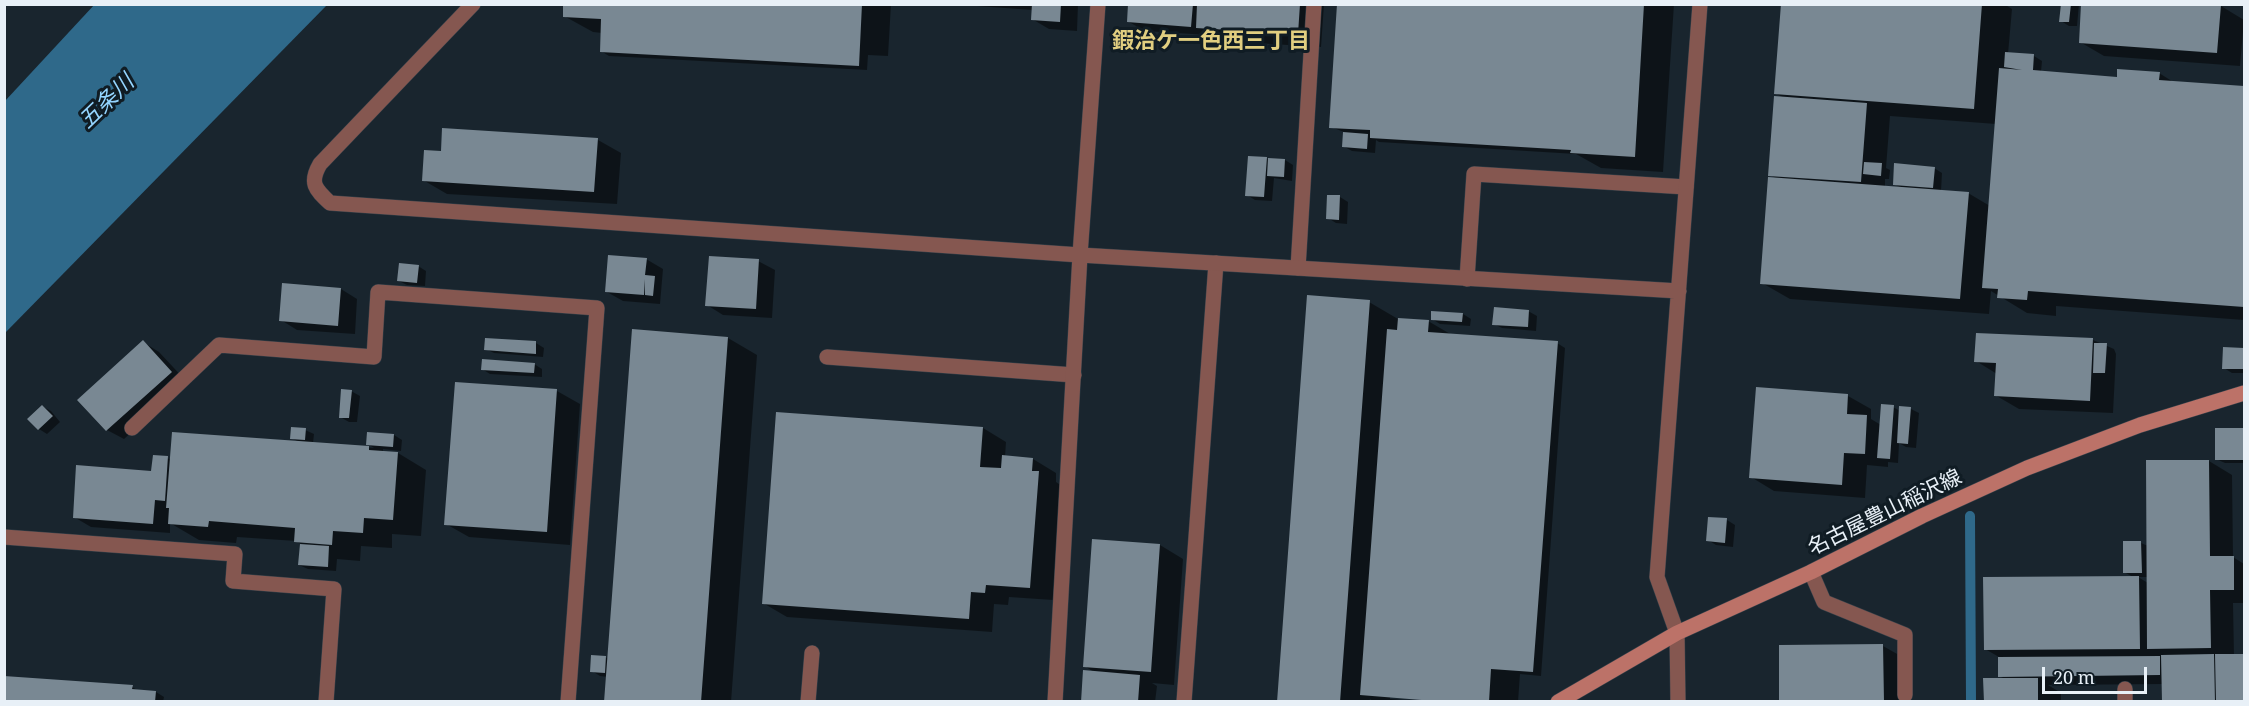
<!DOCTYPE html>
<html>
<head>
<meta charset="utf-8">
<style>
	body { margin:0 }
	#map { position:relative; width:2249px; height:706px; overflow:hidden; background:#19252e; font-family:"Noto Serif",serif }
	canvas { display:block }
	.frame { position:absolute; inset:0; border:6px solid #e8f0f7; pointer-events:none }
	.scale { position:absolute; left:2042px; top:667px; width:105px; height:27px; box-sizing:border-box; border:3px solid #e8f0f7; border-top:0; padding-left:8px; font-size:18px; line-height:21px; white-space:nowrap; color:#e8f0f7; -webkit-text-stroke:4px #101c24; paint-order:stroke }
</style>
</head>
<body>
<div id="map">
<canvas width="2249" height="706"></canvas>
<div class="frame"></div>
<div class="scale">20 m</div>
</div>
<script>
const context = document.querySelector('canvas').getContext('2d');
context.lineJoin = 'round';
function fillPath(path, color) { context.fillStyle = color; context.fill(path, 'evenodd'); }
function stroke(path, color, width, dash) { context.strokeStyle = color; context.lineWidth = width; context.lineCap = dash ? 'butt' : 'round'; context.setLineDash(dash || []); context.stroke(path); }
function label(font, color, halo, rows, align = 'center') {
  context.font = font + ' "Noto Serif","Noto Sans JP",serif'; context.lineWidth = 6; context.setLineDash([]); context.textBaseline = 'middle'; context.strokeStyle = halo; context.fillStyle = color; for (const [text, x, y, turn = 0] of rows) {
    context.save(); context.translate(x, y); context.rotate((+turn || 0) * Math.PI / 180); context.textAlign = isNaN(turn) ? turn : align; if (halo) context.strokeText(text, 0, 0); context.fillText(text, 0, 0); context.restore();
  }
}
const water = new Path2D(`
	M 95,4 L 327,5 L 5,333 L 5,101 Z`);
const shadow = new Path2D(`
	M 565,4 L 891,4 L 888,56 L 868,55 L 867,70 L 609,56 L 601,51 L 602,33 L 593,32 L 564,16 Z
	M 949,4 L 1078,4 L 1077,31 L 1049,29 L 1032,19 L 1033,10 Z
	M 1130,4 L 1324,4 L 1321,47 L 1221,41 L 1208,34 L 1208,35 L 1145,31 L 1129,22 Z
	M 1338,4 L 1674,4 L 1663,172 L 1601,168 L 1576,154 L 1379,142 L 1376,140 L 1375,153 L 1352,151 L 1343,146 L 1344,132 L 1331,127 Z
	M 1782,4 L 2004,4 L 2012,9 L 2008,54 L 2034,56 L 2042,61 L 2041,72 L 2118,78 L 2159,73 L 2175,83 L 2244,88 L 2244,320 L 2056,306 L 2056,316 L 2027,313 L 1991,291 L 1989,314 L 1790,299 L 1762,283 L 1777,179 L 1770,175 L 1784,98 L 1775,93 ZM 1890,116 L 1996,124 L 1990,206 L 1968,193 L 1941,191 L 1942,173 L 1934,168 L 1894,184 L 1902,188 L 1885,187 L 1885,179 L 1889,179 L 1890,170 L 1886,168 Z
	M 2062,4 L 2079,4 L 2077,26 L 2069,26 L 2061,21 Z
	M 2159,4 L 2221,6 L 2244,20 L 2240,66 L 2104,56 L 2080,42 L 2159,8 Z
	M 598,140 L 621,153 L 617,204 L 447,194 L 423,180 L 442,153 Z
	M 1249,158 L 1285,160 L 1293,165 L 1292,181 L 1274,178 L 1272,201 L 1255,200 L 1247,195 Z
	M 1329,196 L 1340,197 L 1348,202 L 1347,224 L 1336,223 L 1328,218 Z
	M 646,259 L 663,269 L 660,304 L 623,301 L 607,292 Z
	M 758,261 L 775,270 L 772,318 L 723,315 L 707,305 Z
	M 418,266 L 426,271 L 425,286 L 407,285 L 399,281 Z
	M 341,289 L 357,299 L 355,334 L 297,330 L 281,320 Z
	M 1369,302 L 1398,319 L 1428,321 L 1452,335 L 1557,343 L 1565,348 L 1541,676 L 1520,674 L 1518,702 L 1467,702 L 1390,696 L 1390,699 L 1426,702 L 1374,702 L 1370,699 L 1369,702 L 1279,702 Z
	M 1528,311 L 1537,316 L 1536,331 L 1502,328 L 1494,324 Z
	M 1463,314 L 1471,319 L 1470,326 L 1440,324 L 1432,319 Z
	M 633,331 L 728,338 L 757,355 L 731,702 L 606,702 L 608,677 L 600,676 L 592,671 L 605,657 L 609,659 Z
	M 2093,340 L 2114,349 L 2116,354 L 2113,413 L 2019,409 L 1995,395 L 1997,374 L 1976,361 Z
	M 143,342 L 159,352 L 187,382 L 124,439 L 107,430 L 79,400 Z
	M 536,343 L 544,348 L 543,357 L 494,353 L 486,349 Z
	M 2224,349 L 2244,349 L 2244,373 L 2232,373 L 2224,368 Z
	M 534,364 L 542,369 L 542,377 L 490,374 L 482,369 Z
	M 351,391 L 360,396 L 357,422 L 349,422 L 340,417 Z
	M 557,391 L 580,404 L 570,545 L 469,537 L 446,524 Z
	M 1848,396 L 1871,409 L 1871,419 L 1881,425 L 1893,407 L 1900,411 L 1911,409 L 1919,413 L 1916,448 L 1906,447 L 1899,443 L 1898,463 L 1888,462 L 1888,467 L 1867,465 L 1865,498 L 1774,491 L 1751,477 Z
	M 43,407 L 51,411 L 60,422 L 47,434 L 39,429 Z
	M 983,428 L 1006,442 L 1005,457 L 1033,459 L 1056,473 L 1056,482 L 1062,486 L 1053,600 L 1009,597 L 1008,605 L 994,604 L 992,632 L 787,617 L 763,603 Z
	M 2216,429 L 2244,429 L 2244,463 L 2225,463 L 2216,459 Z
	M 305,430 L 314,434 L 313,443 L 374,448 L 368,444 L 394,435 L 402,440 L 401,451 L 383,449 L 383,452 L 398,453 L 426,470 L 421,536 L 392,534 L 392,548 L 361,546 L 360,561 L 337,559 L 336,571 L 308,569 L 299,565 L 301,544 L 296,541 L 237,537 L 236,543 L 199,540 L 170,523 L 170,533 L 91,527 L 74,517 L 153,472 L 154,456 L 171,459 L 299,442 L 291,438 Z
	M 2209,461 L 2232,475 L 2233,557 L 2244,564 L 2244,603 L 2233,603 L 2234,656 L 2244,655 L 2244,702 L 2163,702 L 2163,684 L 2048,685 L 2061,693 L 2061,702 L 1985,702 L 2005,679 L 1999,676 L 1999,657 L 1985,649 L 2133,577 L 2124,572 L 2141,543 L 2148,546 ZM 2138,577 L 2148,577 L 2148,583 Z
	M 1727,520 L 1735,525 L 1733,547 L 1716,545 L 1708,540 Z
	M 1094,541 L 1160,545 L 1183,559 L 1174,685 L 1152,683 L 1157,686 L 1155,702 L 1082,702 L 1095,673 L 1085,666 Z
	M 1883,646 L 1906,659 L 1907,702 L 1781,702 Z
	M 132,687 L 139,691 L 156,692 L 164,697 L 163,702 L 4,702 Z`);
const stream = new Path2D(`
	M 1970,516 L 1971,702`);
const building = new Path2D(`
	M 563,4 L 862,4 L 859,66 L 600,52 L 601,19 L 563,17 Z
	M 1032,4 L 1061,4 L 1060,22 L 1031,20 Z
	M 1128,4 L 1193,4 L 1191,27 L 1127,22 Z
	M 1197,4 L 1300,4 L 1298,34 L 1196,28 Z
	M 1337,4 L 1644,4 L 1635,157 L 1570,153 L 1571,150 L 1370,138 L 1370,130 L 1329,128 Z
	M 1781,4 L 1982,4 L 1974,109 L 1774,94 Z
	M 2061,4 L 2071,4 L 2069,22 L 2059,22 Z
	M 2081,4 L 2221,5 L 2217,53 L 2079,43 Z
	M 2005,52 L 2034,54 L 2033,70 L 2117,77 L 2117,69 L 2160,72 L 2159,80 L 2244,86 L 2244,307 L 2028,291 L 2027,300 L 1997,298 L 1998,289 L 1982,288 L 1999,68 L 2022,70 L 2004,67 Z
	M 1774,96 L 1867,103 L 1861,182 L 1768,176 Z
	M 442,128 L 598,138 L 594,192 L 422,181 L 424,150 L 441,151 Z
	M 1343,132 L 1368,134 L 1367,149 L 1342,147 Z
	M 1248,156 L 1267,157 L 1264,197 L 1245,196 Z
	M 1268,158 L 1285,159 L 1284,177 L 1267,176 Z
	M 1864,162 L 1882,163 L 1881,176 L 1863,174 Z
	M 1894,163 L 1935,167 L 1933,188 L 1893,185 Z
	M 1768,177 L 1969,192 L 1960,299 L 1760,284 Z
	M 1327,195 L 1340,195 L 1339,220 L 1326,219 Z
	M 608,255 L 647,258 L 645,275 L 655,276 L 653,296 L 645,295 L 645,279 L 644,295 L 605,292 Z
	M 709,256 L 759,259 L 756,309 L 705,306 Z
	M 399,263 L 419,265 L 417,283 L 397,281 Z
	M 282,283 L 341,288 L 338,326 L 279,321 Z
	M 1307,295 L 1370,300 L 1340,702 L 1277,702 Z
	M 1494,307 L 1529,310 L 1528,327 L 1492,325 Z
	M 1431,311 L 1463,313 L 1462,322 L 1431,320 Z
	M 1398,318 L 1429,320 L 1428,332 L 1558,341 L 1533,672 L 1491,669 L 1489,702 L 1446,702 L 1360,695 L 1387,329 L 1397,330 Z
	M 632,329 L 728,337 L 701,702 L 604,702 Z
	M 1976,333 L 2093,338 L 2090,401 L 1994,396 L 1996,363 L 1974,362 Z
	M 485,338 L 536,341 L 536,354 L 484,350 Z
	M 143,340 L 172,372 L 106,431 L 77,400 Z
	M 2094,343 L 2107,343 L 2105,373 L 2093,373 Z
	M 2223,347 L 2244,348 L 2244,369 L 2222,369 Z
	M 482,359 L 535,363 L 534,373 L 481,370 Z
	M 455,382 L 557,389 L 547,532 L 444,525 Z
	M 1756,387 L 1848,394 L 1847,414 L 1867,415 L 1865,454 L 1844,453 L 1842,485 L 1749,478 Z
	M 341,389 L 352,390 L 349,418 L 339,418 Z
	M 1881,404 L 1894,405 L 1890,459 L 1877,458 Z
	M 42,405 L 53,416 L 38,430 L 27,419 Z
	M 1899,406 L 1911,407 L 1908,444 L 1897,443 Z
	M 776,412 L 983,427 L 980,467 L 1001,468 L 1002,455 L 1033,458 L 1032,471 L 1039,471 L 1030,588 L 986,585 L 985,593 L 971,592 L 969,619 L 762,604 Z
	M 291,427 L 306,428 L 305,440 L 290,439 Z
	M 2215,428 L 2244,428 L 2244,460 L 2215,460 Z
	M 172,432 L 369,446 L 369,450 L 398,452 L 393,520 L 364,518 L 363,533 L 333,531 L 332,545 L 294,542 L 295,528 L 209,521 L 208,527 L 168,524 L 169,508 L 166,508 Z
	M 367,432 L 394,434 L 393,447 L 366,445 Z
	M 153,455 L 168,456 L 165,501 L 155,500 L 153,524 L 73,518 L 76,465 L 151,471 Z
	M 2146,460 L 2209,460 L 2210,556 L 2234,556 L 2234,590 L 2210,590 L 2211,648 L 2147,649 Z
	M 1708,517 L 1727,518 L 1725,543 L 1706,541 Z
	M 1092,539 L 1160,544 L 1151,672 L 1083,667 Z
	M 2123,541 L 2141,541 L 2142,573 L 2123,573 Z
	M 300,544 L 329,546 L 328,567 L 298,565 Z
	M 2139,576 L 2140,649 L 1984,650 L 1983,577 Z
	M 1883,644 L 1884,702 L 1779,702 L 1779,645 Z
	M 2214,654 L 2215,702 L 2162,702 L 2161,655 Z
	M 2215,654 L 2244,654 L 2244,702 L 2216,702 Z
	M 591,655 L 606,656 L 605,673 L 590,672 Z
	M 2160,656 L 2160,675 L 1998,677 L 1998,657 Z
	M 1083,670 L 1140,675 L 1138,702 L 1081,702 Z
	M 4,676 L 133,685 L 132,689 L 156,691 L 155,702 L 4,702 Z
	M 1983,678 L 2038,678 L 2038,702 L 1984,702 Z`);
const service = new Path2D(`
	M 1467,279 L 1474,174 L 1686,187
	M 827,357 L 1074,375
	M 132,428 L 219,345 L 374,357 L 378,292 L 597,308 L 568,702
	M 4,537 L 235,554 L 233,581 L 334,589 L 326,702
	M 1811,572 L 1824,602 L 1905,635 L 1905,695
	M 2125,689 L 2125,702
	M 808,702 L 812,653
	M 1184,702 L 1216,263`);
const minor = new Path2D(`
	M 1298,268 L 1314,4
	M 1677,633 L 1678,702`);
const tertiary = new Path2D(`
	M 473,4 L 320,164 C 309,183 315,189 330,203 L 1080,255 L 1679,291
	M 1677,633 L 1657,577 L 1700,4
	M 1055,702 L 1080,255 L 1098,4`);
const secondary = new Path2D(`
	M 1558,702 L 1677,633 L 1811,572 L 1922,516 L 2027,468 L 2140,425 L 2244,393`);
const streetNames = [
	["名古屋豊山稲沢線",1885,513,-26]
];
const neighbourhoodNames = [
	["鍜治ケ一色西三丁目",1211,42]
];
const waterNames = [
	["五条川",107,102,-44]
];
fillPath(water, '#2f698a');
fillPath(shadow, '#0007');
stroke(stream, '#2f698a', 10);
fillPath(building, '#798893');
stroke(service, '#36414a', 16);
stroke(minor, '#36414a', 16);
stroke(tertiary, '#36414a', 16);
stroke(secondary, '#36414a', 16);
stroke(service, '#855750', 15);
stroke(minor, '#855750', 15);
stroke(tertiary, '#855750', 15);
stroke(secondary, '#bc7268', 15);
label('21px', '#e8f0f7', '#101c24', streetNames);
label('bold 22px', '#e1ce80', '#101c24', neighbourhoodNames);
label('italic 22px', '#94d5ff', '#101c24', waterNames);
</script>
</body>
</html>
